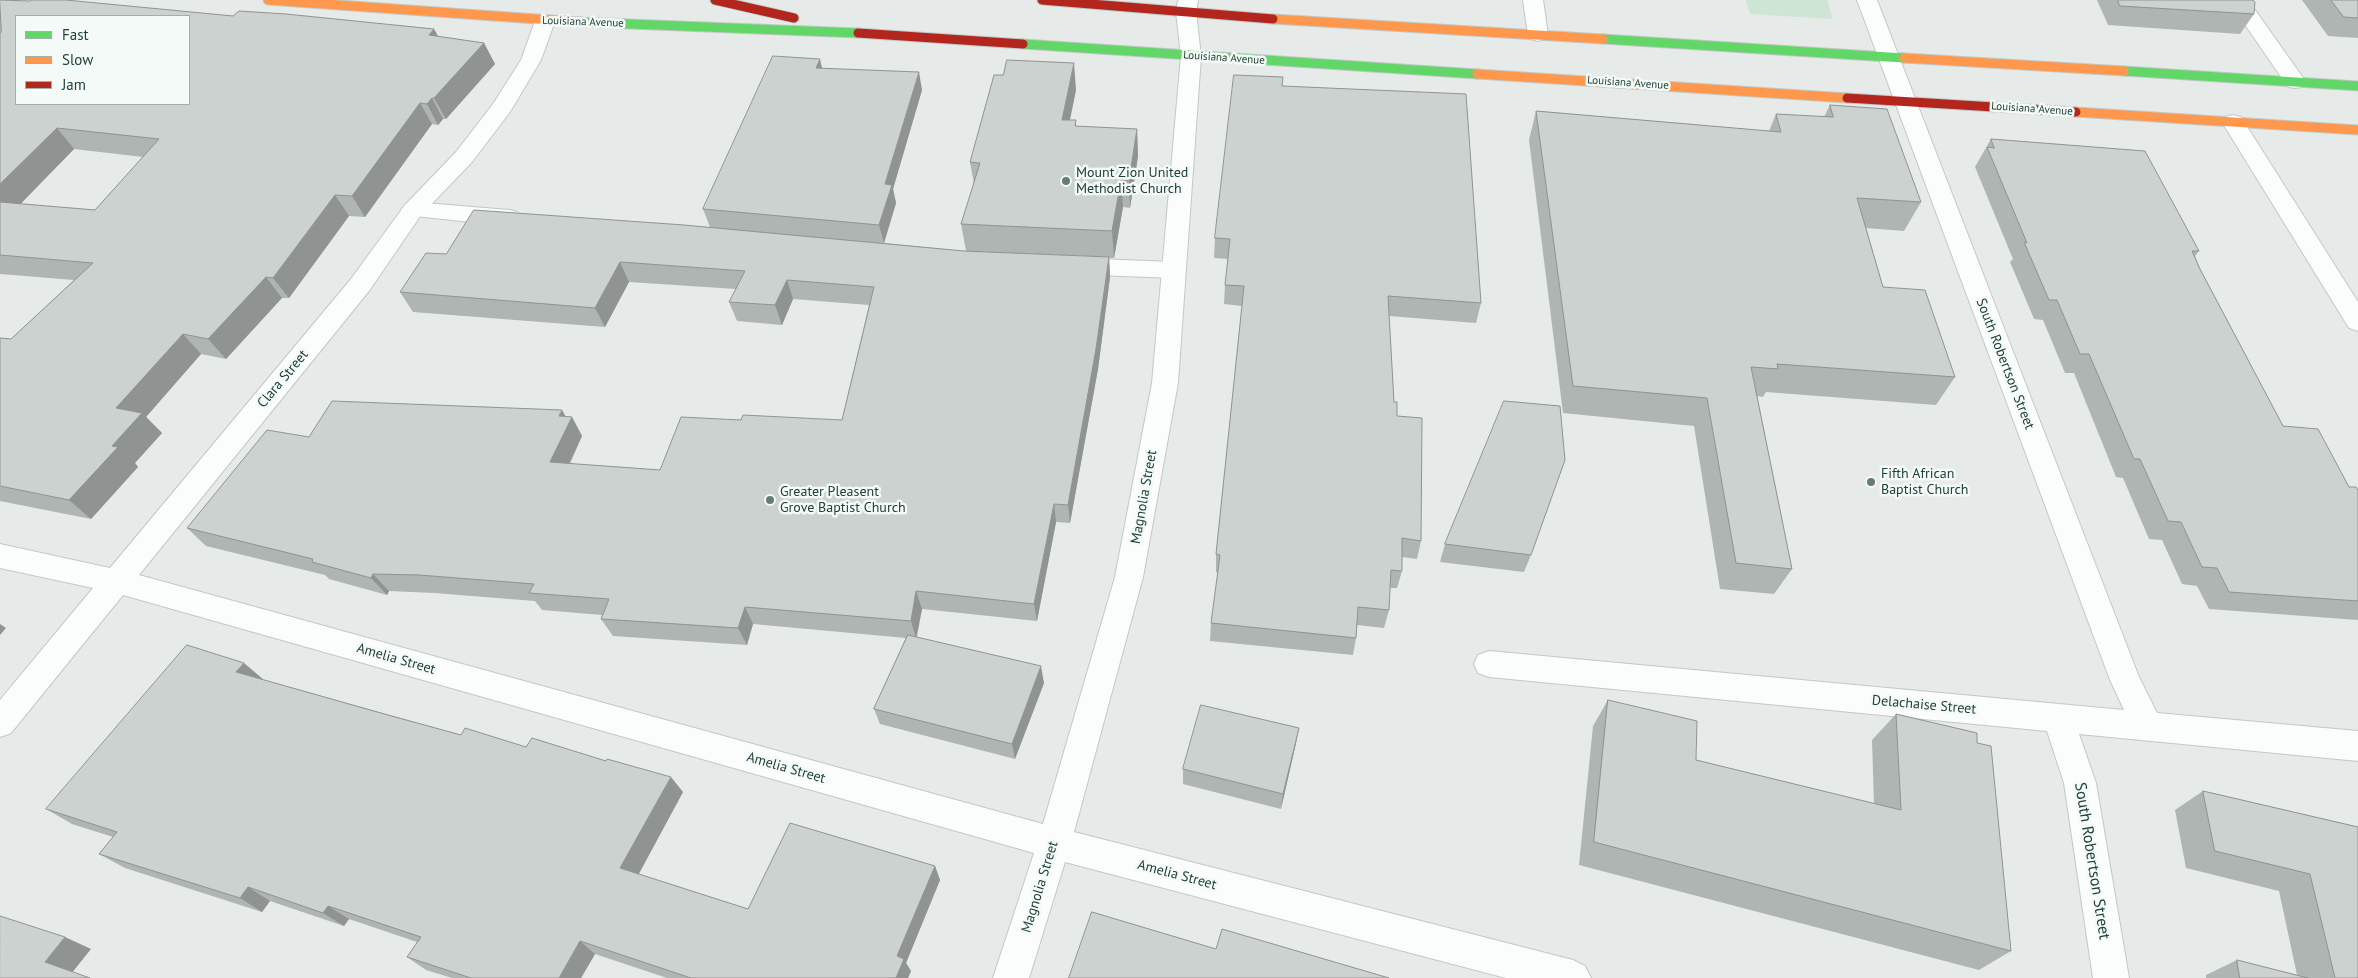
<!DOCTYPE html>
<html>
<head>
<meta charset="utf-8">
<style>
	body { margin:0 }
	#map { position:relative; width:2358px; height:978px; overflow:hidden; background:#e6ebe9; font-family:"PT Sans",sans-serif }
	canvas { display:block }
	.legend { position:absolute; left:15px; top:15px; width:175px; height:90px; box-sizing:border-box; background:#f4faf7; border:1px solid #a0b0aa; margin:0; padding:6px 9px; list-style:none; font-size:15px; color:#214037 }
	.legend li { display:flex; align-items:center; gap:10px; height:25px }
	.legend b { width:25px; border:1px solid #a0b0aa }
</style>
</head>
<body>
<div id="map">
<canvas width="2358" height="978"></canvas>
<ul class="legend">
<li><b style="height:6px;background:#63d668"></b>Fast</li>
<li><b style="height:6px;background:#ff974d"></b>Slow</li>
<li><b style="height:6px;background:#b3261e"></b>Jam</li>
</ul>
</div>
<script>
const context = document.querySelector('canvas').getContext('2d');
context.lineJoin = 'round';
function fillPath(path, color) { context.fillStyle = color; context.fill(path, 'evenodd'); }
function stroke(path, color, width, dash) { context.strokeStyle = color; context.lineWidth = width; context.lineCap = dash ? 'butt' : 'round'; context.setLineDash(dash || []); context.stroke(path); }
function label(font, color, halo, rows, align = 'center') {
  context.font = font + ' "PT Sans",sans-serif'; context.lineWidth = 5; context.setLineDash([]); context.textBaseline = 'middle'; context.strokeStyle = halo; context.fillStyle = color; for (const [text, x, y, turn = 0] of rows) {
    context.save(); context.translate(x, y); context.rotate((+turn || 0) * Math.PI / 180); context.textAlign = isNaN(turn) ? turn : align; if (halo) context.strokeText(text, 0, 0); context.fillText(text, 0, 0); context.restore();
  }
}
const green = new Path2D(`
	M 1746,0 L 1827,0 L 1833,19 L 1750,14 Z`);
const lane = new Path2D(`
	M 1523,0 L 1543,0 L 1548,35 L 1545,39 L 1538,41 L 1531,39 L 1528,35 Z
	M 2228,0 L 2248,0 L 2306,82 L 2302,87 L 2295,88 L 2288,87 Z
	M 2233,115 L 2241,117 L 2358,302 L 2358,331 L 2349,328 L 2222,122 L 2225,117 Z
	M 413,202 L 509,210 L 517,212 L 521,218 L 517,224 L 509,226 L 405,215 L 401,210 L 405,205 Z
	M 1072,258 L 1174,262 L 1182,264 L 1186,270 L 1182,276 L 1174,278 L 1072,274 L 1064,272 L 1060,266 L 1064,260 Z`);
const street = new Path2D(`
	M 1178,0 L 1198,0 L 1196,12 L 1201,56 L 1178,383 L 1143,577 L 1074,832 L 1573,960 L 1585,966 L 1591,978 L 1506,978 L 1065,862 L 1029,978 L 993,978 L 1034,853 L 123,595 L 11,733 L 0,737 L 0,700 L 93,588 L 0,568 L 0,544 L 110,568 L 351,279 L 405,205 L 456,152 L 493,104 L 521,60 L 535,21 L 538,17 L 545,15 L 552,17 L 555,21 L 541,60 L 510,112 L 472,162 L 421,215 L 369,291 L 139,575 L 1043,824 L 1115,577 L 1152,383 L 1181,56 L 1176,12 Z
	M 1857,0 L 1877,0 L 2139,677 L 2157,713 L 2358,731 L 2358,761 L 2079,734 L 2096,783 L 2129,978 L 2093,978 L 2064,783 L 2047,731 L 1489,677 L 1478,673 L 1474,664 L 1478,655 L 1489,651 L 2124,710 L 2110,680 Z`);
const fast = new Path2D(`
	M 579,22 L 858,33
	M 1603,39 L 1904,58
	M 1023,44 L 1477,74
	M 2124,71 L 2358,86`);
const slow = new Path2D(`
	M 268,0 L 579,22
	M 1273,19 L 1603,39
	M 1904,58 L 2124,71
	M 1477,74 L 1847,98
	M 2076,112 L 2358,130`);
const jam = new Path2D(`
	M 715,0 L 794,18
	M 1042,0 L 1273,19
	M 858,33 L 1023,44
	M 1847,98 L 2076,112`);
const wall = new Path2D(`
	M 0,0 L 233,16 L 434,29 L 438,36 L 484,43 L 495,64 L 446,119 L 443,119 L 438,125 L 432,124 L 365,217 L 349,216 L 289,298 L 282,298 L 226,359 L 201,354 L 146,417 L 162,433 L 135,463 L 138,467 L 91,519 L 0,501 L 0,338 L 11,339 L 74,280 L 0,274 ZM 74,149 L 143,157 L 95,210 L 20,204 Z
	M 2097,0 L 2253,0 L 2254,14 L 2240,34 L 2108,25 Z
	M 2302,0 L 2358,0 L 2358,38 L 2328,36 Z
	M 822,68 L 922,90 L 893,189 L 896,203 L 884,243 L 964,251 L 1109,257 L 1110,277 L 1098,369 L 1070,523 L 1056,522 L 1037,621 L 922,609 L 917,637 L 1044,683 L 1015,759 L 880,724 L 874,709 L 906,638 L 753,624 L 747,645 L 613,636 L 601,619 L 602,615 L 542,610 L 535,601 L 434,593 L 389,591 L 387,595 L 329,579 L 325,575 L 206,546 L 187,528 L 309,437 L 566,417 L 572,417 L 582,436 L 570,464 L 660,470 L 741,420 L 842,420 L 869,305 L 793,299 L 782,325 L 737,321 L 729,302 L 736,289 L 629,282 L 605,327 L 413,312 L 400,292 L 446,254 L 710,227 L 703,209 Z
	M 1282,86 L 1481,303 L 1476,323 L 1389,316 L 1394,402 L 1421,541 L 1417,559 L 1402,557 L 1402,571 L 1397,588 L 1390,588 L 1389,610 L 1384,628 L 1357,625 L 1356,638 L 1353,655 L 1210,641 L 1211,623 L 1218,573 L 1216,572 L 1216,554 L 1242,306 L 1224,304 L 1225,285 L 1228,259 L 1214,258 L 1215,238 Z
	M 1076,90 L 1070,120 L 1076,120 L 1076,126 L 1137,129 L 1138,156 L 1130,208 L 1123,207 L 1114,258 L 966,251 L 961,224 L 974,184 L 970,162 Z
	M 1830,105 L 1921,202 L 1904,231 L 1866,228 L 1883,287 L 1955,377 L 1936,405 L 1766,392 L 1763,397 L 1757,396 L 1792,569 L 1774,594 L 1720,589 L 1694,426 L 1563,413 L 1529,140 L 1536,111 L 1769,131 L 1776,114 L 1824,117 Z
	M 1991,139 L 2199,251 L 2195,256 L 2200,269 L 2283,426 L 2349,487 L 2358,490 L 2358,620 L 2209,609 L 2197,586 L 2182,584 L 2162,540 L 2149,539 L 2123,478 L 2116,477 L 2074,373 L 2065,373 L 2043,320 L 2034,319 L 2010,262 L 2013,259 L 1975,167 Z
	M 1445,544 L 1531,555 L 1524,572 L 1440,562 Z
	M 264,680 L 461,735 L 526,747 L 683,792 L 638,874 L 748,909 L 935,866 L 940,880 L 906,963 L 911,971 L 908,978 L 667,978 L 595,954 L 581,978 L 452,978 L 426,970 L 407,957 L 417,942 L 349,919 L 344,926 L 270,901 L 262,912 L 125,868 L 99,854 L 113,837 L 72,824 L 46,809 Z
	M 1608,700 L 1696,760 L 1874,804 L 1872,740 L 1896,714 L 1977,743 L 2011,951 L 1979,970 L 1579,865 L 1593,726 Z
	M 1299,728 L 1296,743 L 1281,809 L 1183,784 L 1183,769 Z
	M 2203,791 L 2358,827 L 2358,978 L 2206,978 L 2206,975 L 2237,960 L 2297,975 L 2279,891 L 2186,868 L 2175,810 Z`);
const shadedWall = new Path2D(`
	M 434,29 L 445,50 L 429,35 Z
	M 484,43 L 495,64 L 446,119 L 434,98 Z
	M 820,59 L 824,77 L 816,68 Z
	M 1074,63 L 1076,90 L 1064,147 L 1062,120 Z
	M 919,72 L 922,90 L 893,189 L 896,203 L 884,243 L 879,225 L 885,184 Z
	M 432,98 L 443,119 L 438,125 L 427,104 Z
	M 420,103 L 432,124 L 365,217 L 352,196 Z
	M 57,128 L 74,149 L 3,222 L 0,219 L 0,184 Z
	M 1137,129 L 1138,156 L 1130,208 L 1129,181 Z
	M 1121,180 L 1123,207 L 1114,258 L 1112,231 Z
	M 335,195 L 349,216 L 289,298 L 273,278 Z
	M 1109,257 L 1110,277 L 1098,369 L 1070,523 L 1068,505 Z
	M 620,262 L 629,282 L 605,327 L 595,308 Z
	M 266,277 L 282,298 L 226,359 L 208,339 Z
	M 787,280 L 793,299 L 782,325 L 775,305 Z
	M 183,334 L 201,354 L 146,417 L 162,433 L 135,463 L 138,467 L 91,519 L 69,500 L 112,446 L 116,408 Z
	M 562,410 L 569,422 L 572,417 L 582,436 L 561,481 L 550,462 L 559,416 Z
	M 1054,504 L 1056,522 L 1037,621 L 1034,604 Z
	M 373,574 L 389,591 L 387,595 L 371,578 Z
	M 916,591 L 922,609 L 916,638 L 911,621 Z
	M 745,607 L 753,624 L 747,645 L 738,628 Z
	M 0,624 L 6,628 L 0,635 Z
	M 244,663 L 264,680 L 236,672 Z
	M 1041,666 L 1044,683 L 1015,759 L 1012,744 Z
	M 1299,728 L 1296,743 L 1281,809 L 1283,794 Z
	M 671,777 L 683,792 L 634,883 L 620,868 Z
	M 935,866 L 940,880 L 906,963 L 911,971 L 908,978 L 896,978 L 897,956 Z
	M 248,887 L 270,901 L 262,912 L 240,898 Z
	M 328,906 L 349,919 L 344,926 L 323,913 Z
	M 65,937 L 91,949 L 71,974 L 45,962 Z
	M 580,941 L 595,954 L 581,978 L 559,978 Z`);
const building = new Path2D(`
	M 0,0 L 30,1 L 31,0 L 66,0 L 233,16 L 239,11 L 286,14 L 434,29 L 429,35 L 484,43 L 434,98 L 432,98 L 427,104 L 420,103 L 352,196 L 335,195 L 273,278 L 266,277 L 208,339 L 183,334 L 116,408 L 142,413 L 112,446 L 118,447 L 69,500 L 0,486 L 0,338 L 11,339 L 93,263 L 0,255 L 0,202 L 95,210 L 159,139 L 57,128 L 0,184 L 0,33 L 1,32 ZM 16,16 L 189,16 L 189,104 L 16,104 Z
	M 2118,0 L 2253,0 L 2255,2 L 2254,14 L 2120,6 Z
	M 2331,0 L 2358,0 L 2358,18 L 2344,17 Z
	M 773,56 L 820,59 L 816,68 L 919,72 L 885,184 L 892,185 L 879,225 L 703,209 Z
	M 1007,60 L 1074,63 L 1062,120 L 1076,120 L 1075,126 L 1137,129 L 1129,181 L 1121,180 L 1112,231 L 961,224 L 980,163 L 970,162 L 994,75 L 1003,75 Z
	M 1234,75 L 1283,77 L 1282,86 L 1466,94 L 1481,303 L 1388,296 L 1394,402 L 1397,402 L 1397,416 L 1422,418 L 1421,541 L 1402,538 L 1402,571 L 1391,570 L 1389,610 L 1358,607 L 1356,638 L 1211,623 L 1220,555 L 1216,554 L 1244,286 L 1225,285 L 1230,239 L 1215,238 Z
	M 1830,105 L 1887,109 L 1921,202 L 1857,198 L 1883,287 L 1925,290 L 1955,377 L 1777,364 L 1778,369 L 1751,367 L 1792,569 L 1736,563 L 1707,398 L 1573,386 L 1536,111 L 1781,132 L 1776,114 L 1833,117 Z
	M 1991,139 L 2145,151 L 2199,251 L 2192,251 L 2200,269 L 2283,426 L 2318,429 L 2349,487 L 2356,487 L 2358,490 L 2358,601 L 2229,592 L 2217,568 L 2202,567 L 2181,522 L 2168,521 L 2140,459 L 2134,459 L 2089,354 L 2080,354 L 2057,300 L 2049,300 L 2024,242 L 2027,243 L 1987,147 L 1994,148 Z
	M 474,210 L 684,225 L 964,251 L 1109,257 L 1096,349 L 1068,505 L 1054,504 L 1034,604 L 916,591 L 911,621 L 745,607 L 738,628 L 601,619 L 609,599 L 529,593 L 534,584 L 419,575 L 373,574 L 371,578 L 312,562 L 313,559 L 187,528 L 267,430 L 309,437 L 332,401 L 562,410 L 559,416 L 572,417 L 550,462 L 660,470 L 681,417 L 741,420 L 743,415 L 842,420 L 874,287 L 787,280 L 775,305 L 729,302 L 745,271 L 620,262 L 595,308 L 400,292 L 426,253 L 446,254 Z
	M 1504,401 L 1560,406 L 1565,460 L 1531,555 L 1445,544 Z
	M 908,635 L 1041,666 L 1012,744 L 874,709 Z
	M 187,645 L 244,663 L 236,672 L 388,715 L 461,735 L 465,728 L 526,747 L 532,738 L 606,761 L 607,759 L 671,777 L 620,868 L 748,909 L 790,823 L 935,866 L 897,956 L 904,959 L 896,978 L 691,978 L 580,941 L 559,978 L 471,978 L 407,957 L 421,937 L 328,906 L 323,913 L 248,887 L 240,898 L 99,854 L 117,832 L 46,809 Z
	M 1608,700 L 1697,721 L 1696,760 L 1901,810 L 1896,714 L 1977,733 L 1977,743 L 1991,746 L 2011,951 L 1594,842 Z
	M 1201,705 L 1299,728 L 1283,794 L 1183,769 Z
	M 2203,791 L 2358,827 L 2358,978 L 2335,978 L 2310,874 L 2215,851 Z
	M 1092,912 L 1216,949 L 1222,929 L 1389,978 L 1069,978 Z
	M 0,916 L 65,937 L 45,962 L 90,978 L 0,978 Z
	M 2237,960 L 2308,978 L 2240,978 Z`);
const markers = [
	[1066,181,5,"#667c75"],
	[1871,482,5,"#667c75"],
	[770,500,5,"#667c75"]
];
const farStreetnames = [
	["Louisiana Avenue",583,22,2],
	["Louisiana Avenue",1224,58,4],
	["Louisiana Avenue",1628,83,4],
	["Louisiana Avenue",2032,109,4]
];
const poiNames = [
	["Mount Zion United",1076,173],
	["Methodist Church",1076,189],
	["Fifth African",1881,474],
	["Baptist Church",1881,490],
	["Greater Pleasent",780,492],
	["Grove Baptist Church",780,508]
];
const streetNames = [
	["South Robertson Street",2005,364,69],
	["Clara Street",283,379,-50],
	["Magnolia Street",1144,497,-80],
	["Amelia Street",396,659,16],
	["Delachaise Street",1924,705,5],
	["Amelia Street",786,768,16],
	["Amelia Street",1177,875,15],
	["Magnolia Street",1040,887,-73]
];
const nearStreetnames = [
	["South Robertson Street",2092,861,81]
];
fillPath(green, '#cee5d4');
stroke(lane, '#c3c8c6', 2);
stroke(street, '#c3c8c6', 2);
stroke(fast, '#c1c9c6', 11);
stroke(slow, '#c1c9c6', 11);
stroke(jam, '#c1c9c6', 11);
fillPath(lane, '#fbfcfc');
fillPath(street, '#fbfcfc');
stroke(fast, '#63d668', 9);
stroke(slow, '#ff974d', 9);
stroke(jam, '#b3261e', 9);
fillPath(wall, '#afb5b3');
fillPath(shadedWall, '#8f9392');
fillPath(building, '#ccd2d0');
stroke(building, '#8f9392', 1);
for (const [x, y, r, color] of markers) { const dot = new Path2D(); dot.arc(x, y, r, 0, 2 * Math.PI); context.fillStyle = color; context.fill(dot); stroke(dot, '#f4faf7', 2); }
label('11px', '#214037', '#f4faf7', farStreetnames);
label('14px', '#214037', '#f4faf7', poiNames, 'left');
label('14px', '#214037', '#f4faf7', streetNames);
label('16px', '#214037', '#f4faf7', nearStreetnames);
</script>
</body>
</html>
